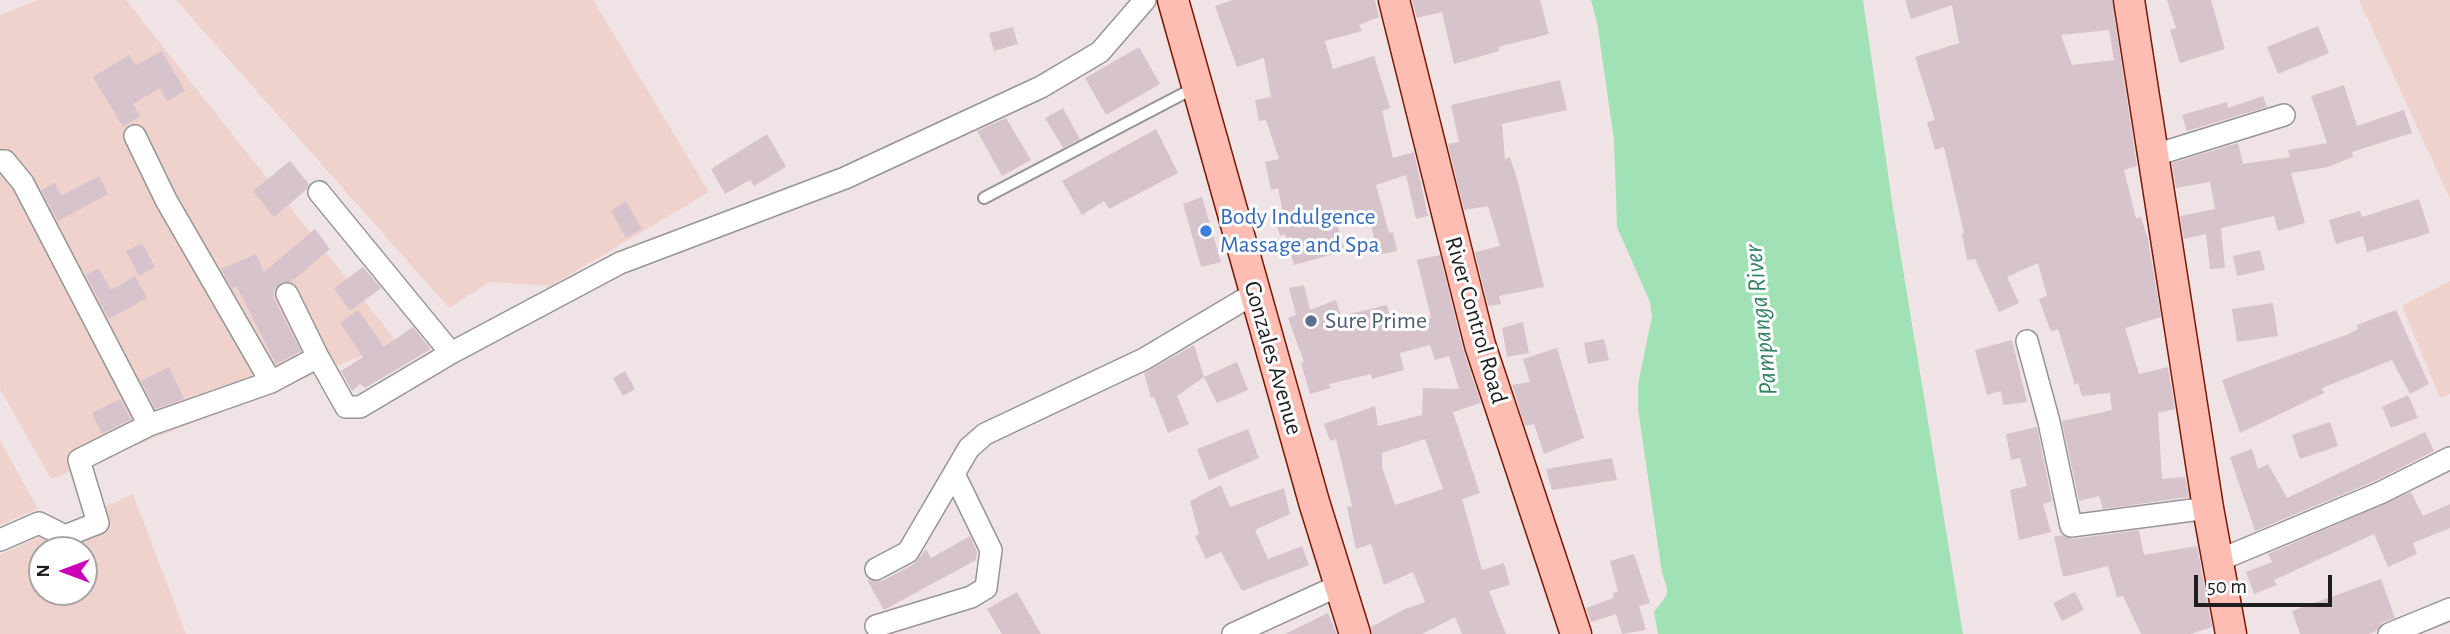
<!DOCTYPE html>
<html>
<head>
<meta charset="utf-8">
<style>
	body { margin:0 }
	#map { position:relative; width:2450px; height:634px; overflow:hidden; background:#f0e3e6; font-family:"Alegreya Sans",sans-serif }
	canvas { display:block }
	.north { position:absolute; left:28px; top:536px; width:70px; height:70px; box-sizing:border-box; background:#fff; border:2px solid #a5a5a5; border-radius:50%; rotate:270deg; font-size:19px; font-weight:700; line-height:28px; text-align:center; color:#1e1e1e }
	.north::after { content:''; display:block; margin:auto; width:24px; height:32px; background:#cb00b9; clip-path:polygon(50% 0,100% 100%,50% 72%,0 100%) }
	.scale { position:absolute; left:2194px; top:575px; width:138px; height:32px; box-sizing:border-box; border:4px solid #1e1e1e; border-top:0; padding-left:9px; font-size:21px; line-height:24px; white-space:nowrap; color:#1e1e1e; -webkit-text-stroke:5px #fff; paint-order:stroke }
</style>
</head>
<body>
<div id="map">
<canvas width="2450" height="634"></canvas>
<div class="north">N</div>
<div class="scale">50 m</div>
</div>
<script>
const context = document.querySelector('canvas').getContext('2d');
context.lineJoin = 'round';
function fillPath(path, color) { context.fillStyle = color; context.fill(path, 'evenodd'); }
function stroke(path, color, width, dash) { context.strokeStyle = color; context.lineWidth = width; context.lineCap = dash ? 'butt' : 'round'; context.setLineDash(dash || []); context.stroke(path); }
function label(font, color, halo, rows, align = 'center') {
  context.font = font + ' "Alegreya Sans",sans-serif'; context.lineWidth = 6; context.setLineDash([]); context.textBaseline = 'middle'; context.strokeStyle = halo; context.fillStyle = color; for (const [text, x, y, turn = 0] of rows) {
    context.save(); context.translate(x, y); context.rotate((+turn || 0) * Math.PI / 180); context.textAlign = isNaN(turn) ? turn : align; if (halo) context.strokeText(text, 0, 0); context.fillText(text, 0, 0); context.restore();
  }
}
const farmland = new Path2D(`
	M 39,0 L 126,0 L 397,342 L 51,479 L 0,389 L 0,15 Z
	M 176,0 L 593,0 L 709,192 L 551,286 L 490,282 L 449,308 Z
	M 2359,0 L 2450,0 L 2450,199 Z
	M 2450,281 L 2450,394 L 2440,398 L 2402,306 Z
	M 0,440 L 38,509 L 0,525 Z
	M 133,494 L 186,634 L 0,634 L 0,555 ZM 42,550 L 84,550 L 84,592 L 42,592 Z`);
const water = new Path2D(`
	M 1591,0 L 1863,0 L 1894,215 L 1963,634 L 1658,634 L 1654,612 C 1668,593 1671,598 1662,573 L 1638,409 L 1638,385 L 1652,316 L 1650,302 L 1617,227 L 1614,140 L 1597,22 Z`);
const building = new Path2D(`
	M 1233,0 L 1375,0 L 1379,17 L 1359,25 L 1362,31 L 1325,41 L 1333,69 L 1374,56 L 1390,108 L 1382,111 L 1393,158 L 1414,152 L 1428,216 L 1416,219 L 1406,175 L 1376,185 L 1389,233 L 1393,232 L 1397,251 L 1378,255 L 1368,211 L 1336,220 L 1345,251 L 1294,265 L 1285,234 L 1280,236 L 1275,220 L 1284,218 L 1278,188 L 1271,190 L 1265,162 L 1279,159 L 1266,120 L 1259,121 L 1255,100 L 1271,97 L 1264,58 L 1237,67 L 1215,6 Z
	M 1412,0 L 1540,0 L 1549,34 L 1498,47 L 1499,51 L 1454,64 L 1442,12 L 1417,18 Z
	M 1905,0 L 2112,0 L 2137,166 L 2124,170 L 2136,218 L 2141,217 L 2148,239 L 2161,317 L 2125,328 L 2139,374 L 2168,367 L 2175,409 L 2158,413 L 2162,479 L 2185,477 L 2189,497 L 2103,509 L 2099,496 L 2079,501 L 2062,421 L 2112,410 L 2110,393 L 2082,396 L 2078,383 L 2075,385 L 2058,329 L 2051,332 L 2039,299 L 2047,296 L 2038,263 L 2007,277 L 2019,303 L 1999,312 L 1975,259 L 1967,260 L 1962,233 L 1964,233 L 1944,147 L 1935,150 L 1927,122 L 1935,120 L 1915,57 L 1959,43 L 1952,5 L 1911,19 ZM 2109,30 L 2114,60 L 2072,65 L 2061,35 Z
	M 2167,0 L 2211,0 L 2225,49 L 2180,63 L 2170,30 L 2176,28 Z
	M 2318,26 L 2329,53 L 2278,74 L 2267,47 Z
	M 1013,27 L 1018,44 L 994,51 L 989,33 Z
	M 1139,47 L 1160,84 L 1106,115 L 1085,78 Z
	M 162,51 L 185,91 L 167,101 L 160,88 L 133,104 L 140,116 L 123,127 L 93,77 L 129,55 L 136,65 Z
	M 1560,80 L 1567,110 L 1502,124 L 1505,159 L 1510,157 L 1517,179 L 1544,287 L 1499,296 L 1501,304 L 1488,306 L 1475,252 L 1500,246 L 1488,206 L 1464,210 L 1448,144 L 1459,142 L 1451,105 Z
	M 2344,85 L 2357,126 L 2404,110 L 2412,133 L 2352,152 L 2353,157 L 2328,167 L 2291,173 L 2305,223 L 2278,231 L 2274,216 L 2221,228 L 2225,268 L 2210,269 L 2206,234 L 2184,239 L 2180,216 L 2215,209 L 2210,182 L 2176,188 L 2172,163 L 2238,143 L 2243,164 L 2290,157 L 2288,150 L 2327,143 L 2311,96 Z
	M 2263,96 L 2267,107 L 2187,131 L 2182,115 L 2227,102 L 2228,108 Z
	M 1063,108 L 1080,139 L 1063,148 L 1045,118 Z
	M 1006,118 L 1031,160 L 1002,176 L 977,131 Z
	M 1156,129 L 1178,173 L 1109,209 L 1104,201 L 1082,215 L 1062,181 Z
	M 767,134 L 786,167 L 754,186 L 750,180 L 725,194 L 711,169 Z
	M 290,161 L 309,184 L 306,190 L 274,217 L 253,191 Z
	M 99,176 L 108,194 L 58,221 L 41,190 L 55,183 L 61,196 Z
	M 1202,197 L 1221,262 L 1201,267 L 1183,204 Z
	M 2419,199 L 2430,233 L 2367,252 L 2363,236 L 2336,244 L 2329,220 L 2360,211 L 2362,217 Z
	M 626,201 L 642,229 L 626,238 L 611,211 Z
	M 315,229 L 330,249 L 291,282 L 281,283 L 274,292 L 273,297 L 301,351 L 276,364 L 237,287 L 232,289 L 221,269 L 256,254 L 264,272 Z
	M 142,243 L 155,267 L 139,276 L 126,251 Z
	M 2260,250 L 2265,270 L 2237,276 L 2233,256 Z
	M 1440,255 L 1463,349 L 1481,403 L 1453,412 L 1480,493 L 1462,499 L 1482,570 L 1504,563 L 1510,585 L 1489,591 L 1506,634 L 1462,634 L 1455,617 L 1422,634 L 1372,634 L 1371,627 L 1405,609 L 1425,602 L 1413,572 L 1384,585 L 1371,544 L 1356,549 L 1347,507 L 1352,506 L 1336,439 L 1330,441 L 1324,424 L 1375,406 L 1378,426 L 1422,415 L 1423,388 L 1459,389 L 1449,356 L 1435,360 L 1430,345 L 1400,353 L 1404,370 L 1372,379 L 1371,374 L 1329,384 L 1331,388 L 1310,394 L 1301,363 L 1304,362 L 1288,318 L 1296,315 L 1289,288 L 1304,285 L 1310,310 L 1336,300 L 1341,316 L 1387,305 L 1393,328 L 1431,318 L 1417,260 ZM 1425,439 L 1443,489 L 1395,505 L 1382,467 L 1382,453 Z
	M 363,267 L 381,288 L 350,311 L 334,288 Z
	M 99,268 L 111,290 L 135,276 L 147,298 L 109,319 L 86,275 Z
	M 2273,303 L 2278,336 L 2237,342 L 2232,309 Z
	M 358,310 L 384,347 L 413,327 L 431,349 L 365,388 L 360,384 L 352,391 L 341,371 L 363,357 L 340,323 Z
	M 2396,310 L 2429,384 L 2410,394 L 2392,360 L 2322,388 L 2324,393 L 2240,433 L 2222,380 L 2349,334 L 2358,329 L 2357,325 Z
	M 1523,322 L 1529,353 L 1507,357 L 1502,328 Z
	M 1604,339 L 1609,360 L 1588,364 L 1584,343 Z
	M 2012,340 L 2027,402 L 2003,405 L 2001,391 L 1987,395 L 1975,350 Z
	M 1194,345 L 1204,377 L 1177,396 L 1189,424 L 1168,433 L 1154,397 L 1151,398 L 1144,373 Z
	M 1557,348 L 1584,438 L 1544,454 L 1534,424 L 1525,426 L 1512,385 L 1530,382 L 1523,359 Z
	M 1237,362 L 1248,390 L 1217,403 L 1204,377 Z
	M 169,367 L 184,399 L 155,409 L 141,381 Z
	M 625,371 L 635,389 L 623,396 L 613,378 Z
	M 2408,395 L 2418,418 L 2391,428 L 2382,407 Z
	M 120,399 L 131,419 L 102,434 L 92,413 Z
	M 2330,422 L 2338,446 L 2300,459 L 2292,435 Z
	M 2037,427 L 2052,501 L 2043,504 L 2051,532 L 2019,540 L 2010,490 L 2027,486 L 2020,458 L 2011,460 L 2006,434 Z
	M 1248,429 L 1259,458 L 1209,480 L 1197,449 Z
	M 2425,432 L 2434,451 L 2375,481 L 2255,531 L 2230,457 L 2252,449 L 2258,469 L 2268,464 L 2287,498 Z
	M 1612,458 L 1617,480 L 1552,490 L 1546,469 Z
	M 1221,485 L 1230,507 L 1284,488 L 1290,514 L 1255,530 L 1268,559 L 1302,546 L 1309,565 L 1242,591 L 1221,552 L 1206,559 L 1195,536 L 1199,534 L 1190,501 Z
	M 2411,492 L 2423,516 L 2450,504 L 2450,528 L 2413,543 L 2417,554 L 2388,567 L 2374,534 L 2274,580 L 2277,585 L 2254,594 L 2246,572 L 2272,562 L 2268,554 Z
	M 2139,530 L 2144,555 L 2197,546 L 2212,627 L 2190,634 L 2141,634 L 2123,596 L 2117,597 L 2108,566 L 2063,577 L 2054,537 L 2062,535 L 2073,539 Z
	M 970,536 L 977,552 L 976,560 L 884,610 L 867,580 L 882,581 L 914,564 L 926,549 L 931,558 Z
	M 1634,554 L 1650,603 L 1639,606 L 1646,630 L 1622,634 L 1616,614 L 1591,622 L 1586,608 L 1614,598 L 1613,593 L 1618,592 L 1610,561 Z
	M 2381,579 L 2395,618 L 2383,622 L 2376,631 L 2368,634 L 2300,634 L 2292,611 Z
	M 1017,592 L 1041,634 L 1002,634 L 987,609 Z
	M 2075,592 L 2084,610 L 2062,621 L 2053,603 Z
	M 1328,613 L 1337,634 L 1285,634 Z`);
const lane = new Path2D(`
	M 984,198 L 1196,87`);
const street = new Path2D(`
	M 135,136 L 166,200 L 271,382
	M 2155,155 L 2284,115
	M 0,161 L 5,161 L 23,183 L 149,425
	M 319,192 L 451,353
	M 287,294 L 318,357
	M 2027,341 L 2049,422 L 2071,526 L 2208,508
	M 0,540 L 39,523 L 65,536 L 98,523 L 79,460 L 149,425 L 271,382 L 318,357 L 346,407 L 360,407 L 451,353 L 620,263 L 845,178 L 1041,87 L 1100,52 L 1145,0
	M 2217,561 L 2380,493 L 2450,458
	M 876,569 L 908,552 L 969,448 L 985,434 L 1144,359 L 1255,293
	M 876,626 L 971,597 L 986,588 L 991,550 L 954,474
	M 1233,634 L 1340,585
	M 2389,634 L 2450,609`);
const secondary = new Path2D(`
	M 1173,0 L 1314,502 L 1355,634
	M 1394,0 L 1480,345 L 1576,634
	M 2129,0 L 2208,508 L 2231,634`);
const markers = [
	[1206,231,7,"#3f7fe0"],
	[1311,321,7,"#5c6f8a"]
];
const shopNames = [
	["Body Indulgence",1220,217],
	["Massage and Spa",1220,245]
];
const streetNames = [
	["River Control Road",1476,320,74],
	["Gonzales Avenue",1273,358,74]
];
const serviceNames = [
	["Sure Prime",1325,321]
];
const waterNames = [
	["Pampanga River",1761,320,-96]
];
fillPath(farmland, '#f0d2cd');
fillPath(water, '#a0e1b5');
fillPath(building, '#d7c3cc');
stroke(lane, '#959595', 14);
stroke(street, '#959595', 24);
stroke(secondary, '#791800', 33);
stroke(lane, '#fff', 10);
stroke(street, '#fff', 21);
stroke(secondary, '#febdb3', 30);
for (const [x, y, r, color] of markers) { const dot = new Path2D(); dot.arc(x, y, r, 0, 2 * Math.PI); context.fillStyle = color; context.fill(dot); stroke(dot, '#fff', 2.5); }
label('24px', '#366cbe', '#fff', shopNames, 'left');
label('24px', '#1e1e1e', '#fff', streetNames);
label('24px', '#4e5e75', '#fff', serviceNames, 'left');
label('italic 26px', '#348363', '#fff', waterNames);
</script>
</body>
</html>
